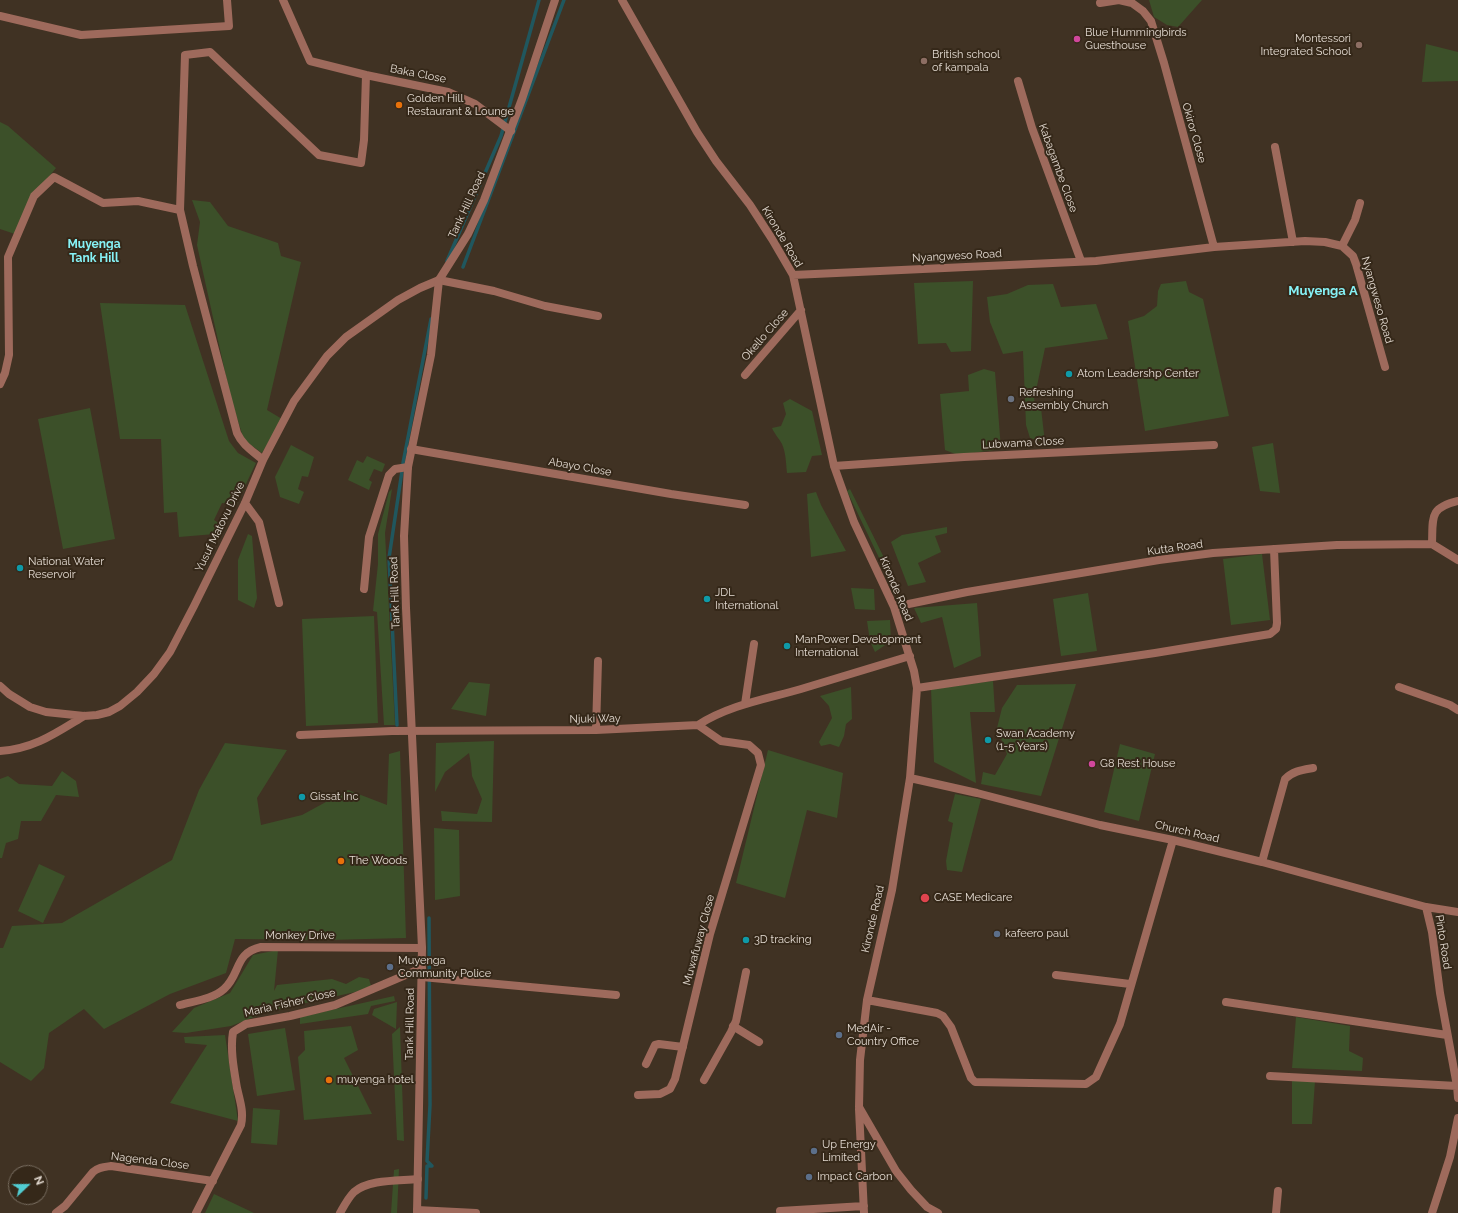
<!DOCTYPE html>
<html>
<head>
<meta charset="utf-8">
<style>
	body { margin:0 }
	#map { position:relative; width:1458px; height:1213px; overflow:hidden; background:#403223; font-family:Raleway,sans-serif }
	canvas { display:block }
	.north { position:absolute; left:8px; top:1165px; width:40px; height:40px; box-sizing:border-box; background:#352819; border:1px solid #7b7063; border-radius:50%; rotate:68deg; font-size:11px; font-weight:700; line-height:16px; text-align:center; color:#e4dbd2 }
	.north::after { content:''; display:block; margin:auto; width:14px; height:18px; background:#51ccd1; clip-path:polygon(50% 0,100% 100%,50% 72%,0 100%) }
</style>
</head>
<body>
<div id="map">
<canvas width="1458" height="1213"></canvas>
<div class="north">N</div>
</div>
<script>
const context = document.querySelector('canvas').getContext('2d');
context.lineJoin = 'round';
function fillPath(path, color) { context.fillStyle = color; context.fill(path, 'evenodd'); }
function stroke(path, color, width, dash) { context.strokeStyle = color; context.lineWidth = width; context.lineCap = dash ? 'butt' : 'round'; context.setLineDash(dash || []); context.stroke(path); }
function label(font, color, halo, rows, align = 'center') {
  context.font = font + ' Raleway,sans-serif'; context.lineWidth = 4; context.setLineDash([]); context.textBaseline = 'middle'; context.strokeStyle = halo; context.fillStyle = color; for (const [text, x, y, turn = 0] of rows) {
    context.save(); context.translate(x, y); context.rotate((+turn || 0) * Math.PI / 180); context.textAlign = isNaN(turn) ? turn : align; if (halo) context.strokeText(text, 0, 0); context.fillText(text, 0, 0); context.restore();
  }
}
const green = new Path2D(`
	M 1149,0 L 1202,0 L 1178,27 L 1167,25 L 1154,17 Z
	M 1426,44 L 1458,52 L 1458,81 L 1422,82 Z
	M 0,122 L 8,126 L 56,168 L 37,191 L 15,234 L 0,229 Z
	M 192,200 L 210,202 L 228,226 L 278,243 L 281,256 L 301,262 L 267,410 L 282,419 L 262,453 L 244,440 L 231,399 L 197,245 L 200,222 Z
	M 973,281 L 971,351 L 951,352 L 946,343 L 918,344 L 914,283 Z
	M 1186,281 L 1189,292 L 1203,299 L 1229,416 L 1145,431 L 1128,321 L 1144,316 L 1157,306 L 1158,291 L 1161,284 Z
	M 1053,284 L 1061,307 L 1096,304 L 1108,339 L 1045,348 L 1034,400 L 1041,408 L 1045,443 L 1030,438 L 1026,425 L 1023,351 L 1003,354 L 990,322 L 987,297 L 1007,294 L 1028,285 Z
	M 100,303 L 185,305 L 229,441 L 238,453 L 256,463 L 236,505 L 222,503 L 214,520 L 220,524 L 215,534 L 179,537 L 177,512 L 164,513 L 161,439 L 120,439 Z
	M 984,369 L 995,372 L 1001,449 L 958,455 L 945,450 L 940,394 L 969,391 L 968,375 Z
	M 790,399 L 812,411 L 822,455 L 812,456 L 806,472 L 787,473 C 786,464 786,453 782,444 C 779,438 775,435 772,428 L 781,426 L 786,414 L 783,403 Z
	M 90,408 L 115,539 L 63,549 L 38,419 Z
	M 1273,443 L 1280,493 L 1260,491 L 1252,447 Z
	M 291,445 L 314,457 L 308,477 L 302,476 L 298,489 L 304,492 L 299,504 L 280,497 L 275,477 Z
	M 367,456 L 385,464 L 382,472 L 374,469 L 369,480 L 372,482 L 369,490 L 348,480 L 357,460 L 363,463 Z
	M 392,489 L 385,533 L 395,725 L 384,725 L 377,612 L 373,611 L 378,564 L 378,534 L 389,492 Z
	M 850,489 L 898,586 L 893,587 L 847,491 Z
	M 816,492 L 821,505 L 846,551 L 811,557 L 807,494 Z
	M 947,527 L 947,533 L 935,536 L 941,552 L 918,563 L 926,582 L 908,586 L 891,542 L 902,535 Z
	M 248,534 L 252,536 L 257,598 L 254,608 L 238,600 L 238,560 Z
	M 1262,554 L 1270,620 L 1231,625 L 1223,559 Z
	M 851,588 L 874,589 L 875,610 L 855,609 Z
	M 1088,593 L 1097,651 L 1061,656 L 1053,599 Z
	M 977,603 L 981,656 L 954,668 L 942,617 L 921,623 L 914,608 Z
	M 374,616 L 378,723 L 306,726 L 302,619 Z
	M 890,620 L 891,641 L 875,652 L 870,641 L 867,621 Z
	M 993,681 L 995,712 L 970,712 L 976,783 L 934,762 L 931,689 Z
	M 469,682 L 490,684 L 486,716 L 451,709 Z
	M 1076,684 L 1041,796 L 981,784 L 983,772 L 995,775 L 1007,754 L 997,728 L 1002,708 L 1017,685 Z
	M 851,687 L 852,719 L 846,724 L 844,736 L 839,747 L 830,744 L 821,746 L 819,742 L 832,718 L 829,706 L 820,696 Z
	M 494,741 L 492,822 L 442,821 L 441,811 L 477,814 L 482,799 L 472,776 L 471,764 L 469,753 L 445,772 L 435,792 L 436,743 Z
	M 225,743 L 287,750 L 257,798 L 261,825 L 302,815 L 348,790 L 387,805 L 389,754 L 400,751 L 406,938 L 328,940 L 235,939 L 226,973 L 170,994 L 104,1029 L 84,1009 L 49,1033 L 44,1068 L 31,1081 L 0,1062 L 0,948 L 3,948 L 12,926 L 62,923 L 172,860 L 199,790 Z
	M 1120,744 L 1155,754 L 1139,821 L 1104,812 Z
	M 768,750 L 843,773 L 837,818 L 807,810 L 785,898 L 736,883 Z
	M 62,771 L 76,781 L 79,797 L 56,795 L 41,821 L 21,821 L 18,839 L 6,843 L 2,858 L 0,858 L 0,779 L 8,776 L 19,784 L 52,786 Z
	M 955,794 L 981,799 L 962,872 L 947,870 L 946,861 L 953,823 L 948,821 Z
	M 434,828 L 459,830 L 460,896 L 435,900 Z
	M 39,864 L 65,876 L 43,923 L 18,911 Z
	M 278,950 L 274,991 L 277,985 L 332,979 L 346,984 L 359,977 L 369,979 L 371,986 L 355,992 L 279,1009 L 274,1005 L 273,1000 L 272,1010 L 231,1026 L 186,1033 L 172,1032 L 194,1008 L 230,993 L 253,955 Z
	M 394,996 L 395,1001 L 371,1006 L 368,1014 L 300,1024 L 300,1017 Z
	M 397,1002 L 396,1029 L 372,1015 L 374,1009 Z
	M 1296,1017 L 1350,1026 L 1349,1051 L 1363,1058 L 1362,1071 L 1292,1068 Z
	M 351,1026 L 358,1050 L 344,1058 L 372,1114 L 304,1120 L 298,1057 L 305,1050 L 304,1031 Z
	M 400,1027 L 404,1141 L 397,1140 L 392,1034 Z
	M 285,1028 L 295,1090 L 257,1096 L 248,1034 Z
	M 225,1035 L 238,1121 L 170,1103 L 207,1045 L 185,1043 L 184,1037 Z
	M 1292,1081 L 1315,1081 L 1312,1124 L 1292,1124 Z
	M 253,1108 L 280,1110 L 277,1145 L 251,1143 Z
	M 399,1169 L 397,1213 L 391,1213 L 394,1170 Z
	M 214,1194 L 254,1213 L 205,1213 Z`);
const stream = new Path2D(`
	M 447,261 L 501,136 L 539,0
	M 463,267 L 564,0
	M 403,463 L 431,319
	M 397,725 L 389,558 L 402,471
	M 426,1198 L 427,1166 L 432,1166 L 427,1161 L 430,1105 L 429,918`);
const minor = new Path2D(`
	M 283,0 L 310,61 L 366,75 L 448,92 L 475,104 L 511,131
	M 622,0 L 697,132 L 716,161 L 750,205 L 772,239 L 793,275 L 834,466 L 854,522 L 894,607 L 914,671 L 917,688 L 910,778 L 892,890 L 867,1000 L 860,1060 L 859,1107 L 896,1171 L 911,1190 L 927,1207 L 938,1213
	M 1100,3 L 1119,0 L 1132,3 L 1143,11 L 1151,21 L 1164,63 L 1214,247
	M 0,16 L 81,35 L 229,26 L 227,0
	M 1018,81 L 1032,128 L 1081,261
	M 1275,147 L 1293,242
	M 1342,246 L 1355,220 L 1360,203
	M 793,275 L 1096,261 L 1214,247 L 1305,241 L 1325,242 L 1342,246 L 1353,256 L 1356,264 L 1385,367
	M 745,375 L 801,310
	M 0,384 L 5,373 L 9,355 L 8,257 L 34,196 L 54,177 L 103,203 L 138,201 L 180,210
	M 411,449 L 671,494 L 745,505
	M 263,460 C 253,451 243,446 237,433 L 193,266 L 180,210 L 185,55 L 210,52 L 319,155 L 361,163 L 364,140 L 366,75
	M 834,466 L 964,457 L 1214,445
	M 245,503 L 259,522 L 279,603
	M 1432,544 C 1433,517 1429,508 1458,501
	M 364,589 L 369,537 L 389,475 L 395,469 L 408,467
	M 894,607 L 967,592 L 1159,560 L 1213,553 L 1337,545 L 1432,544 L 1458,560
	M 0,686 L 9,694 L 30,707 L 46,712 L 84,716 L 97,715 L 109,712 L 120,706 L 137,692 L 154,674 L 170,652 L 194,606 L 245,503 L 263,460 L 294,401 L 327,356 L 346,337 L 398,300 L 420,288 L 439,280 L 494,291 L 545,306 L 598,316
	M 1399,687 L 1450,705 L 1458,710
	M 917,688 L 1155,653 L 1270,634 L 1276,629 L 1277,623 L 1274,549
	M 745,704 L 754,644
	M 698,725 C 729,705 766,699 801,689 C 838,678 874,667 910,656
	M 596,730 L 598,661
	M 300,735 L 392,731 L 596,730 L 698,725 L 721,741 L 749,745 L 758,753 L 761,765 L 710,934 L 675,1079 L 670,1089 L 660,1094 L 638,1095
	M 0,751 C 34,749 56,733 84,716
	M 910,778 L 977,793 L 1100,825 L 1173,840 L 1262,862 L 1426,907 L 1458,912
	M 1262,862 L 1285,779 C 1293,771 1302,770 1313,768
	M 1426,907 L 1432,932 L 1440,993 L 1457,1086 L 1458,1098
	M 1056,975 L 1130,984
	M 422,977 L 616,995
	M 867,1000 L 937,1013 L 943,1016 L 951,1027 L 971,1078 L 975,1082 L 1086,1084 L 1096,1077 L 1120,1024 L 1173,840
	M 1226,1002 L 1447,1035
	M 180,1005 C 194,1001 213,999 224,989 C 241,974 234,953 261,947 L 422,948
	M 733,1026 L 759,1042
	M 646,1064 L 655,1045 L 659,1044 L 683,1047
	M 1270,1076 L 1457,1086
	M 704,1080 L 731,1032 L 736,1021 L 746,972
	M 859,1109 L 864,1213
	M 417,1210 L 476,1213
	M 780,1211 L 864,1206
	M 56,1213 L 65,1206 L 93,1172 C 99,1167 104,1167 111,1166 L 213,1181
	M 196,1213 L 241,1125 C 244,1112 240,1101 237,1088 C 234,1070 230,1050 233,1032 L 246,1024 L 290,1016 L 335,1005 L 422,968
	M 340,1213 C 344,1206 348,1198 354,1192 C 369,1179 399,1181 418,1179
	M 1276,1213 L 1278,1191
	M 1432,1213 L 1450,1157 L 1458,1118`);
const tertiary = new Path2D(`
	M 417,1213 L 422,948 L 406,608 L 404,536 L 408,467 L 431,355 L 439,280 L 468,234 L 484,200 L 522,99 L 555,0`);
const markers = [
	[1077,39,4,"#d1479c"],
	[1359,45,4,"#8d6e63"],
	[924,61,4,"#8d6e63"],
	[399,105,4,"#e8710a"],
	[1069,374,4,"#0f9aa8"],
	[1011,399,4,"#6b7280"],
	[20,568,4,"#0f9aa8"],
	[707,599,4,"#0f9aa8"],
	[787,646,4,"#0f9aa8"],
	[988,740,4,"#0f9aa8"],
	[1092,764,4,"#d1479c"],
	[302,797,4,"#0f9aa8"],
	[341,861,4,"#e8710a"],
	[925,898,5,"#e0444e"],
	[997,934,4,"#5c6f8a"],
	[746,940,4,"#0f9aa8"],
	[390,967,4,"#5c6f8a"],
	[839,1035,4,"#5c6f8a"],
	[329,1080,4,"#e8710a"],
	[814,1151,4,"#5c6f8a"],
	[809,1177,4,"#5c6f8a"]
];
const poiNames = [
	["Blue Hummingbirds",1085,33],
	["Guesthouse",1085,46],
	["Montessori",1351,39,"right"],
	["Integrated School",1351,52,"right"],
	["British school",932,55],
	["of kampala",932,68],
	["Golden Hill",407,99],
	["Restaurant & Lounge",407,112],
	["Atom Leadershp Center",1077,374],
	["Refreshing",1019,393],
	["Assembly Church",1019,406],
	["National Water",28,562],
	["Reservoir",28,575],
	["JDL",715,593],
	["International",715,606],
	["ManPower Development",795,640],
	["International",795,653],
	["Swan Academy",996,734],
	["(1-5 Years)",996,747],
	["G8 Rest House",1100,764],
	["Gissat Inc",310,797],
	["The Woods",349,861],
	["CASE Medicare",934,898],
	["kafeero paul",1005,934],
	["3D tracking",754,940],
	["Muyenga",398,961],
	["Community Police",398,974],
	["MedAir -",847,1029],
	["Country Office",847,1042],
	["muyenga hotel",337,1080],
	["Up Energy",822,1145],
	["Limited",822,1158],
	["Impact Carbon",817,1177]
];
const streetNames = [
	["Baka Close",418,74,11],
	["Okiror Close",1194,133,74],
	["Kabagambe Close",1058,168,70],
	["Tank Hill Road",467,205,-65],
	["Kironde Road",782,237,59],
	["Nyangweso Road",957,256,-3],
	["Nyangweso Road",1377,300,74],
	["Okello Close",765,335,-49],
	["Lubwama Close",1023,443,-3],
	["Abayo Close",580,467,10],
	["Yusuf Matovu Drive",220,527,-64],
	["Kutta Road",1175,548,-8],
	["Kironde Road",896,589,67],
	["Tank Hill Road",395,593,-92],
	["Njuki Way",595,719,-1],
	["Church Road",1187,832,13],
	["Kironde Road",873,919,-77],
	["Monkey Drive",300,936],
	["Muwafuway Close",699,940,-75],
	["Pinto Road",1443,942,81],
	["Maria Fisher Close",290,1003,-13],
	["Tank Hill Road",410,1024,-89],
	["Nagenda Close",150,1161,7]
];
const neighbourhoodNames = [
	["Muyenga",94,244],
	["Tank Hill",94,258]
];
const quarterNames = [
	["Muyenga A",1323,291]
];
fillPath(green, '#3c5029');
stroke(stream, '#20575e', 3.5);
stroke(minor, '#9e6a5c', 8);
stroke(tertiary, '#9e6a5c', 8);
for (const [x, y, r, color] of markers) { const dot = new Path2D(); dot.arc(x, y, r, 0, 2 * Math.PI); context.fillStyle = color; context.fill(dot); stroke(dot, '#352819', 1.5); }
label('11px', '#e4dbd2', '#352819', poiNames, 'left');
label('11px', '#e4dbd2', '#352819', streetNames);
label('bold 12px', '#86f2f6', '#352819', neighbourhoodNames);
label('bold 13px', '#86f2f6', '#352819', quarterNames);
</script>
</body>
</html>
